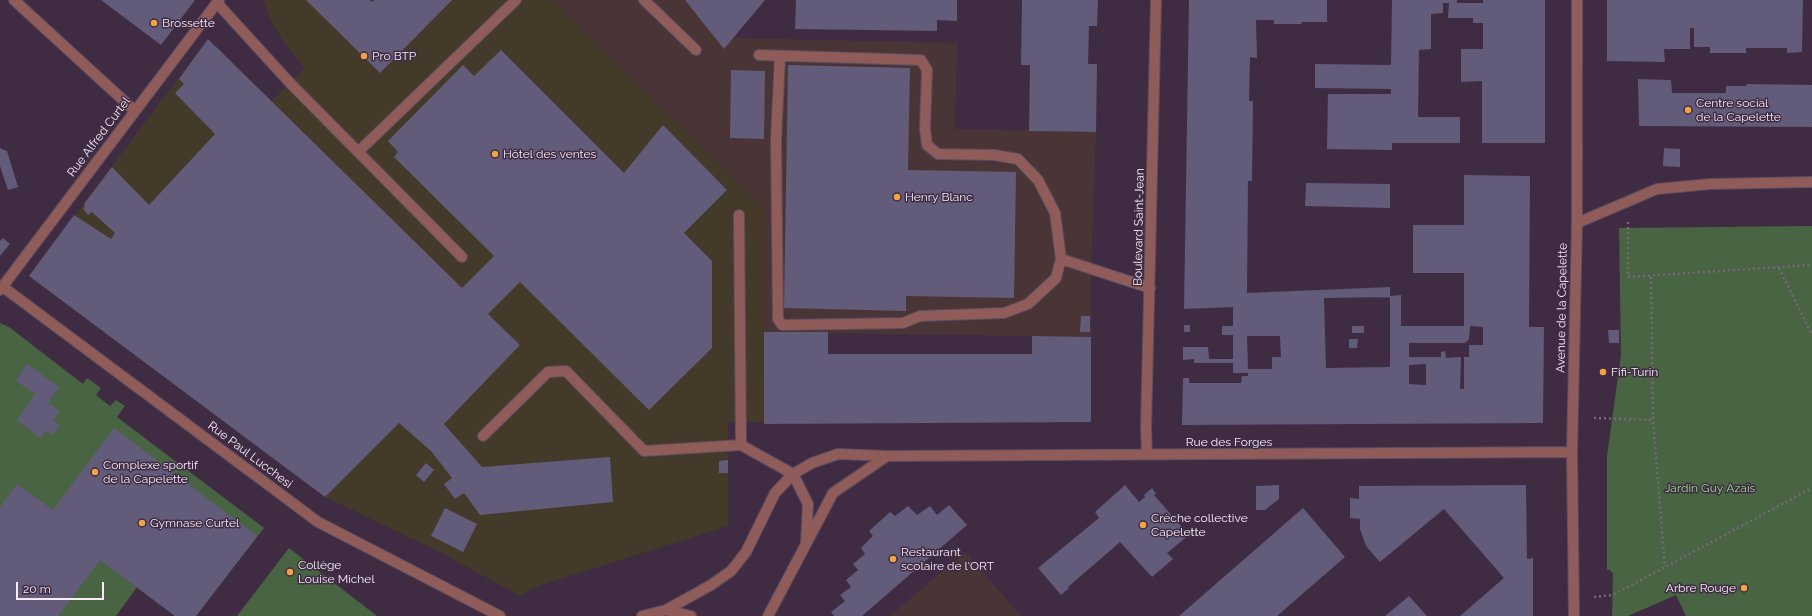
<!DOCTYPE html>
<html>
<head>
<meta charset="utf-8">
<style>
	body { margin:0 }
	#map { position:relative; width:1812px; height:616px; overflow:hidden; background:#3f2c43; font-family:Raleway,sans-serif }
	canvas { display:block }
	.scale { position:absolute; left:16px; top:582px; width:88px; height:18px; box-sizing:border-box; border:2px solid #f8ebfa; border-top:0; padding-left:5px; font-size:12px; line-height:14px; white-space:nowrap; color:#f8ebfa; -webkit-text-stroke:3px #3f2c43; paint-order:stroke }
</style>
</head>
<body>
<div id="map">
<canvas width="1812" height="616"></canvas>
<div class="scale">20 m</div>
</div>
<script>
const context = document.querySelector('canvas').getContext('2d');
context.lineJoin = 'round';
function fillPath(path, color) { context.fillStyle = color; context.fill(path, 'evenodd'); }
function stroke(path, color, width, dash) { context.strokeStyle = color; context.lineWidth = width; context.lineCap = dash ? 'butt' : 'round'; context.setLineDash(dash || []); context.stroke(path); }
function label(font, color, halo, rows, align = 'center') {
  context.font = font + ' Raleway,sans-serif'; context.lineWidth = 3; context.setLineDash([]); context.textBaseline = 'middle'; context.strokeStyle = halo; context.fillStyle = color; for (const [text, x, y, turn = 0] of rows) {
    context.save(); context.translate(x, y); context.rotate((+turn || 0) * Math.PI / 180); context.textAlign = isNaN(turn) ? turn : align; if (halo) context.strokeText(text, 0, 0); context.fillText(text, 0, 0); context.restore();
  }
}
const commercial = new Path2D(`
	M 264,0 L 551,0 L 763,207 L 764,422 L 728,422 L 728,526 L 538,586 L 520,596 L 438,551 L 325,497 L 29,276 L 208,39 L 272,101 L 305,68 L 285,44 L 270,19 Z`);
const industrial = new Path2D(`
	M 551,0 L 765,0 L 733,38 L 957,43 L 955,129 L 1096,132 L 1091,269 L 1091,337 L 762,332 L 763,207 Z
	M 965,552 L 1021,616 L 890,616 Z`);
const green = new Path2D(`
	M 1812,226 L 1812,616 L 1686,616 L 1676,595 L 1628,616 L 1612,616 L 1613,574 L 1610,570 L 1607,570 L 1607,456 L 1621,355 L 1619,228 Z
	M 0,323 L 9,327 L 83,384 L 87,378 L 101,388 L 96,395 L 110,406 L 116,400 L 125,406 L 117,417 L 264,528 L 196,616 L 175,616 L 137,587 L 116,616 L 0,616 Z
	M 289,548 L 377,616 L 237,616 Z`);
const building = new Path2D(`
	M 101,0 L 195,0 L 161,45 Z
	M 306,0 L 370,0 L 372,2 L 375,0 L 452,0 L 380,73 Z
	M 685,0 L 765,0 L 724,49 Z
	M 796,0 L 957,0 L 957,21 L 937,20 L 937,31 L 795,29 Z
	M 1022,0 L 1098,0 L 1097,26 L 1089,26 L 1088,64 L 1097,64 L 1096,132 L 1029,131 L 1030,65 L 1021,65 Z
	M 1189,0 L 1327,0 L 1327,22 L 1301,22 L 1302,24 L 1274,24 L 1274,20 L 1256,20 L 1257,58 L 1250,57 L 1249,101 L 1253,101 L 1252,181 L 1248,181 L 1247,293 L 1390,287 L 1390,297 L 1324,298 L 1326,368 L 1390,367 L 1390,296 L 1401,295 L 1401,326 L 1464,326 L 1464,273 L 1413,273 L 1413,225 L 1464,225 L 1464,175 L 1530,176 L 1529,327 L 1544,327 L 1543,423 L 1182,425 L 1183,378 L 1189,378 L 1189,383 L 1241,383 L 1242,376 L 1248,376 L 1248,373 L 1233,373 L 1233,363 L 1194,363 L 1194,359 L 1183,360 L 1183,347 L 1208,347 L 1209,359 L 1233,359 L 1233,335 L 1222,335 L 1222,326 L 1233,326 L 1233,307 L 1184,309 ZM 1470,326 L 1483,327 L 1483,345 L 1469,345 L 1469,357 L 1464,357 L 1464,389 L 1460,389 L 1461,357 L 1446,358 L 1445,351 L 1441,352 L 1441,357 L 1409,357 L 1409,343 L 1465,343 L 1469,339 ZM 1247,336 L 1280,336 L 1281,357 L 1272,357 L 1272,369 L 1248,369 ZM 1426,364 L 1426,385 L 1409,384 L 1409,365 Z
	M 1392,0 L 1457,0 L 1457,3 L 1483,3 L 1483,0 L 1545,0 L 1545,143 L 1482,143 L 1482,81 L 1461,82 L 1461,49 L 1483,49 L 1483,23 L 1473,23 L 1473,18 L 1448,18 L 1449,3 L 1443,3 L 1443,13 L 1431,14 L 1431,49 L 1419,50 L 1418,117 L 1460,117 L 1460,143 L 1392,143 L 1392,150 L 1327,149 L 1328,94 L 1391,94 L 1391,89 L 1315,88 L 1315,64 L 1391,65 Z
	M 1607,0 L 1803,0 L 1802,52 L 1787,53 L 1787,48 L 1746,48 L 1746,53 L 1710,53 L 1710,47 L 1694,47 L 1694,28 L 1690,28 L 1690,49 L 1664,49 L 1665,62 L 1607,61 Z
	M 208,39 L 462,288 L 494,256 L 394,157 L 398,152 L 388,141 L 463,65 L 474,76 L 501,50 L 624,173 L 663,125 L 727,190 L 684,233 L 712,261 L 712,348 L 649,410 L 520,282 L 488,314 L 520,345 L 444,424 L 482,467 L 610,457 L 613,502 L 480,515 L 464,493 L 455,499 L 444,484 L 452,478 L 431,451 L 399,423 L 325,497 L 29,276 L 74,215 L 111,239 L 115,233 L 92,212 L 88,215 L 83,209 L 85,206 L 84,204 L 112,167 L 149,205 L 215,134 L 175,93 L 184,84 L 179,79 Z
	M 788,65 L 910,68 L 908,170 L 1016,172 L 1014,298 L 906,296 L 906,311 L 784,308 Z
	M 731,70 L 765,71 L 764,139 L 730,138 Z
	M 1638,79 L 1671,80 L 1672,93 L 1726,93 L 1726,86 L 1747,86 L 1746,84 L 1812,85 L 1812,127 L 1639,126 Z
	M 0,148 L 7,151 L 18,187 L 8,190 L 0,166 Z
	M 1664,148 L 1680,149 L 1680,167 L 1663,166 Z
	M 1306,183 L 1390,184 L 1390,208 L 1305,206 Z
	M 3,238 L 10,244 L 0,256 L 0,241 Z
	M 1081,316 L 1090,316 L 1090,332 L 1080,332 Z
	M 1184,325 L 1190,325 L 1190,332 L 1184,332 Z
	M 1352,326 L 1364,326 L 1364,333 L 1352,333 Z
	M 1608,330 L 1619,330 L 1619,343 L 1609,343 Z
	M 764,332 L 828,332 L 828,354 L 1032,354 L 1032,336 L 1091,337 L 1091,422 L 764,424 Z
	M 1349,339 L 1358,339 L 1357,348 L 1349,348 Z
	M 27,364 L 59,387 L 48,403 L 60,411 L 53,420 L 60,425 L 52,435 L 46,431 L 40,438 L 17,420 L 35,394 L 16,381 Z
	M 114,428 L 257,536 L 196,616 L 175,616 L 100,560 L 58,616 L 0,616 L 0,507 L 17,484 L 53,510 Z
	M 728,460 L 728,473 L 719,473 L 719,461 Z
	M 426,463 L 434,470 L 424,482 L 416,475 Z
	M 1125,485 L 1139,502 L 1145,497 L 1144,495 L 1152,488 L 1156,494 L 1154,495 L 1187,533 L 1190,534 L 1167,553 L 1173,559 L 1152,577 L 1120,542 L 1068,587 L 1069,588 L 1061,595 L 1038,568 L 1099,518 L 1095,512 Z
	M 1279,485 L 1279,499 L 1265,510 L 1256,510 L 1256,486 Z
	M 1526,485 L 1527,559 L 1533,558 L 1533,616 L 1460,616 L 1504,578 L 1444,509 L 1380,562 L 1366,546 L 1360,529 L 1360,519 L 1350,518 L 1350,498 L 1359,499 L 1359,486 Z
	M 949,505 L 967,525 L 862,616 L 834,616 L 831,612 L 845,601 L 840,595 L 851,587 L 846,580 L 858,570 L 853,564 L 865,554 L 861,548 L 873,536 L 869,531 L 890,512 L 895,516 L 908,506 L 917,515 L 930,506 L 937,515 Z
	M 445,508 L 477,524 L 463,552 L 431,536 Z
	M 1303,508 L 1345,557 L 1277,616 L 1179,616 Z
	M 1409,596 L 1427,616 L 1385,616 Z`);
const path = new Path2D(`
	M 1628,222 L 1628,277 L 1812,265
	M 1779,268 L 1812,335
	M 1651,277 L 1653,420 L 1665,567
	M 1594,418 L 1653,420
	M 1594,597 L 1613,595 L 1812,488`);
const minor = new Path2D(`
	M 14,0 L 135,111
	M 644,0 L 696,50
	M 217,3 L 290,83 L 462,257
	M 759,55 L 921,60 L 927,70 L 925,129 L 927,145 L 938,154 L 994,155 L 1018,159 L 1038,180 L 1055,213 L 1061,259 L 1150,288
	M 780,56 L 776,139 L 778,319 L 782,325 L 903,323 L 920,316 L 1004,313 L 1028,304 L 1056,278 L 1061,259
	M 358,152 L 516,0
	M 739,215 L 741,445
	M 1577,223 L 1657,189 L 1710,184 L 1812,182
	M 3,287 L 318,522 L 500,616
	M 0,290 L 219,0
	M 483,436 L 548,372 L 566,371 L 644,451 L 741,445 L 793,474 L 808,504 L 806,543
	M 1147,454 L 1146,429 L 1156,0
	M 666,610 L 711,585 L 731,571 L 746,552 L 775,493 L 793,474 L 812,463 L 838,454 L 887,456 L 1572,452
	M 642,616 L 666,610 L 691,616
	M 768,616 L 833,493 L 887,456
	M 1574,616 L 1572,452 L 1577,223 L 1577,0`);
const markers = [
	[154,23,4,"#f4a344"],
	[364,56,4,"#f4a344"],
	[1688,110,4,"#f4a344"],
	[495,154,4,"#f4a344"],
	[897,197,4,"#f4a344"],
	[1603,372,4,"#f4a344"],
	[95,472,4,"#f4a344"],
	[142,523,4,"#f4a344"],
	[1143,525,4,"#f4a344"],
	[893,559,4,"#f4a344"],
	[290,572,4,"#f4a344"],
	[1744,588,4,"#f4a344"]
];
const poiNames = [
	["Brossette",162,23],
	["Pro BTP",372,56],
	["Centre social",1696,103],
	["de la Capelette",1696,117],
	["Hôtel des ventes",503,154],
	["Henry Blanc",905,197],
	["Fifi-Turin",1611,372],
	["Complexe sportif",103,465],
	["de la Capelette",103,479],
	["Crèche collective",1151,518],
	["Capelette",1151,532],
	["Gymnase Curtel",150,523],
	["Restaurant",901,552],
	["scolaire de l'ORT",901,566],
	["Collège",298,565],
	["Louise Michel",298,579],
	["Arbre Rouge",1736,588,"right"]
];
const streetNames = [
	["Rue Alfred Curtel",99,137,-53],
	["Boulevard Saint-Jean",1139,227,-89],
	["Avenue de la Capelette",1562,308,-89],
	["Rue des Forges",1229,442],
	["Rue Paul Lucchesi",250,455,37]
];
const parkNames = [
	["Jardin Guy Azaïs",1710,488]
];
fillPath(commercial, '#433a2a');
fillPath(industrial, '#4a3536');
fillPath(green, '#486442');
fillPath(building, '#625b7a');
stroke(minor, '#5d4b60', 12);
stroke(path, '#78667b', 2.5, [2, 3]);
stroke(minor, '#8f5c59', 10);
for (const [x, y, r, color] of markers) { const dot = new Path2D(); dot.arc(x, y, r, 0, 2 * Math.PI); context.fillStyle = color; context.fill(dot); stroke(dot, '#3f2c43', 1.5); }
label('12px', '#f8ebfa', '#3f2c43', poiNames, 'left');
label('12px', '#f8ebfa', '#3f2c43', streetNames);
label('12px', '#9cdb8f', '#3f2c43', parkNames);
</script>
</body>
</html>
